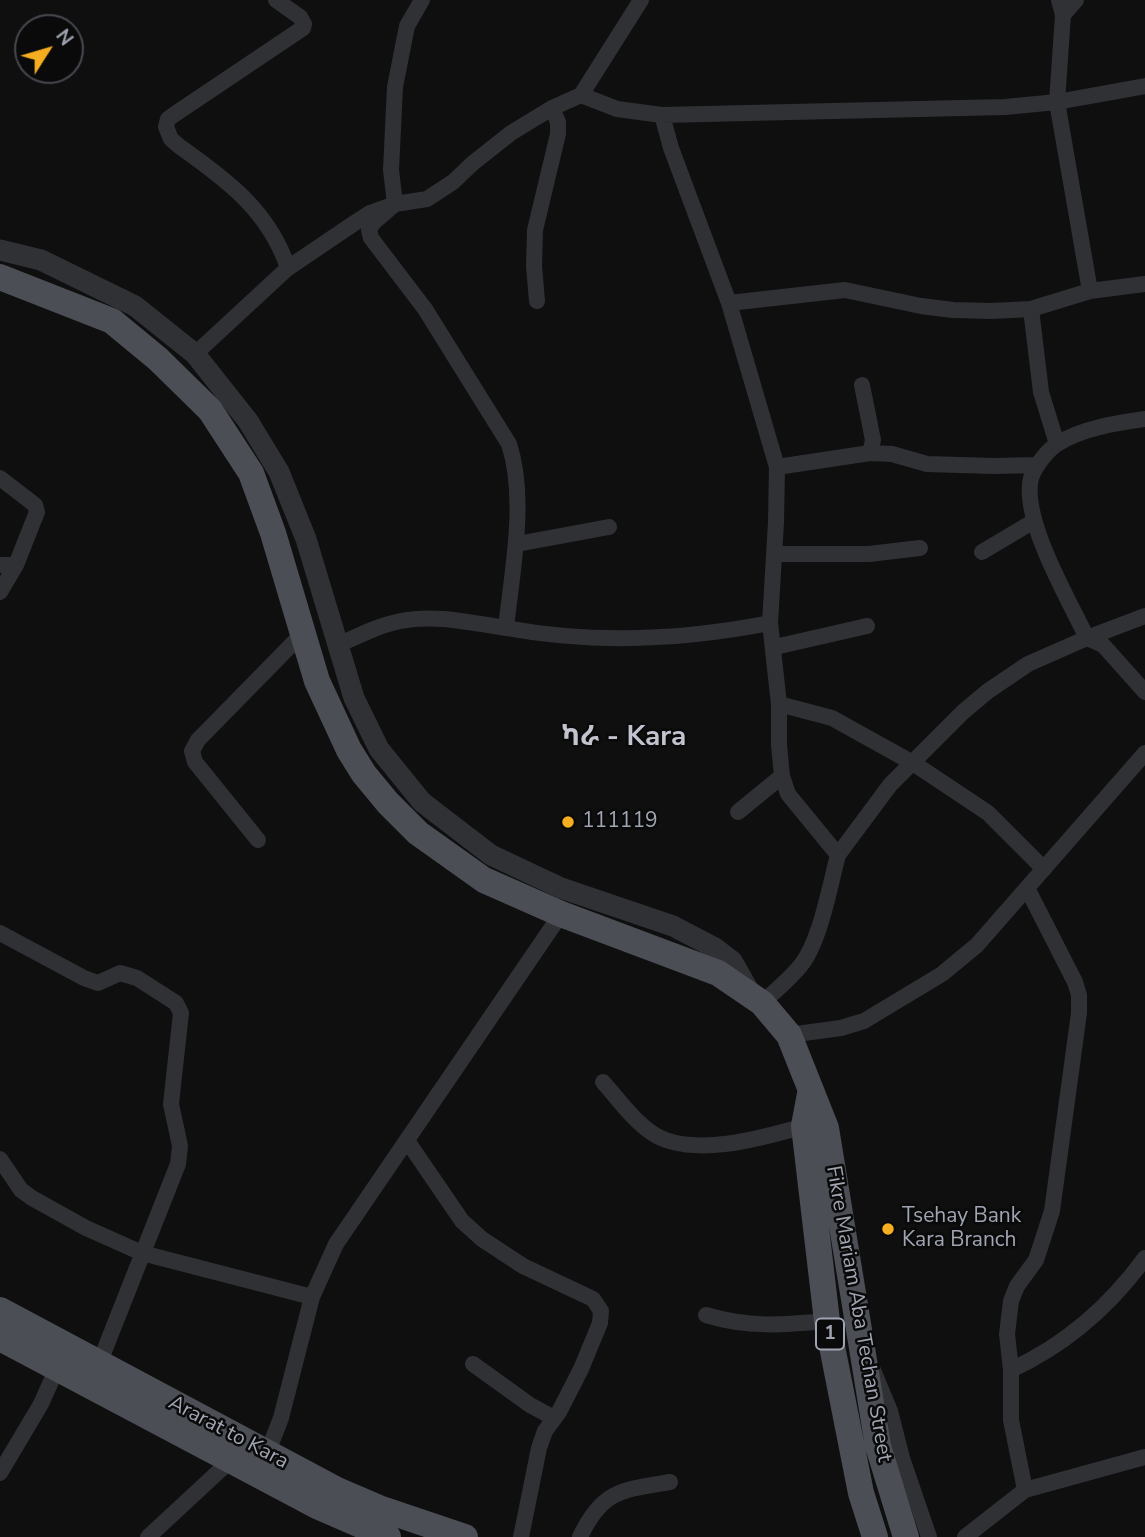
<!DOCTYPE html>
<html>
<head>
<meta charset="utf-8">
<style>
	body { margin:0 }
	#map { position:relative; width:1145px; height:1537px; overflow:hidden; background:#0f0f10; font-family:"Nunito Sans",sans-serif }
	canvas { display:block }
	.north { position:absolute; left:14px; top:14px; width:70px; height:70px; box-sizing:border-box; background:#0a0a0b; border:2px solid #46484e; border-radius:50%; rotate:53deg; font-size:19px; font-weight:700; line-height:28px; text-align:center; color:#a0a5b2 }
	.north::after { content:''; display:block; margin:auto; width:24px; height:32px; background:#f6ae21; clip-path:polygon(50% 0,100% 100%,50% 72%,0 100%) }
</style>
</head>
<body>
<div id="map">
<canvas width="1145" height="1537"></canvas>
<div class="north">N</div>
</div>
<script>
const context = document.querySelector('canvas').getContext('2d');
context.lineJoin = 'round';
function stroke(path, color, width, dash) { context.strokeStyle = color; context.lineWidth = width; context.lineCap = dash ? 'butt' : 'round'; context.setLineDash(dash || []); context.stroke(path); }
function label(font, color, halo, rows, align = 'center') {
  context.font = font + ' "Nunito Sans","Noto Sans Ethiopic",sans-serif'; context.lineWidth = 5; context.setLineDash([]); context.textBaseline = 'middle'; context.strokeStyle = halo; context.fillStyle = color; for (const [text, x, y, turn = 0] of rows) {
    context.save(); context.translate(x, y); context.rotate((+turn || 0) * Math.PI / 180); context.textAlign = isNaN(turn) ? turn : align; if (halo) context.strokeText(text, 0, 0); context.fillText(text, 0, 0); context.restore();
  }
}
const minor = new Path2D(`
	M 276,0 L 300,17 L 304,24 L 303,28 L 175,114 L 168,119 L 166,127 L 171,139 L 179,146 C 227,180 269,211 288,268
	M 1059,0 L 1063,15 L 1057,102 L 1090,291 L 1145,284
	M 1063,15 L 1076,0
	M 581,95 L 617,109 L 662,115 L 1005,107 L 1057,102 L 1145,86
	M 662,115 L 671,148 L 729,303 L 777,467 L 776,522 L 770,623 L 779,704 L 779,745 L 782,776 L 788,794 L 838,855 C 830,885 820,942 801,965 C 790,979 775,991 762,1003
	M 537,301 L 534,266 L 535,230 L 558,134 L 558,122 L 552,108
	M 729,303 L 845,290 L 921,306 L 953,310 L 991,311 L 1031,309 L 1090,291
	M 1031,309 L 1041,392 L 1057,444
	M 195,354 L 288,268 L 356,222 L 370,213 L 395,204 L 427,199 L 453,182 L 473,163 L 511,133 L 552,108 L 581,95 L 641,0
	M 862,385 L 873,440 L 870,453
	M 777,467 L 870,453 L 892,454 L 927,464 L 993,466 L 1037,465
	M 0,478 L 35,505 L 37,512 L 16,565 L 0,565
	M 517,544 L 609,527
	M 982,552 L 1034,521
	M 775,554 L 869,554 L 920,548
	M 0,592 L 16,565
	M 506,628 C 593,644 683,640 770,623
	M 1087,638 L 1103,645 L 1145,692
	M 1087,638 L 1145,616
	M 338,645 C 358,636 379,625 401,621 C 436,614 471,623 506,628 C 512,571 527,499 509,444 L 425,309 L 371,238 L 369,230 L 373,223 L 395,204 L 391,170 L 395,87 L 407,26 L 422,0
	M 775,647 L 867,626
	M 779,704 L 832,718 L 913,763 L 988,813 L 1044,869
	M 738,812 L 782,776
	M 258,840 L 195,762 L 192,751 L 198,740 L 304,632
	M 838,855 L 890,785 L 963,712 L 988,691 L 1028,664 L 1087,638 C 1069,600 1021,519 1031,478 C 1035,466 1047,451 1057,444 C 1082,428 1117,423 1145,419
	M 0,933 L 84,978 L 98,983 L 120,973 L 137,978 L 176,1003 L 181,1013 L 171,1104 L 180,1146 L 178,1164 L 99,1364
	M 789,1035 L 841,1028 L 864,1021 L 942,974 L 977,945 L 1145,753
	M 603,1082 C 619,1100 633,1120 652,1133 C 690,1159 763,1138 804,1126
	M 408,1142 L 462,1221 L 482,1239 L 523,1266 L 593,1299 L 601,1311 L 600,1323 L 581,1369 L 559,1412 L 545,1431 L 539,1448 L 521,1537
	M 0,1159 L 21,1190 L 32,1198 L 86,1228 L 142,1253 L 312,1297
	M 706,1315 C 749,1328 783,1325 827,1321
	M 473,1364 L 530,1405 L 554,1418
	M 873,1370 L 890,1411 L 902,1458 L 929,1537
	M 1011,1370 L 1007,1334 L 1011,1301 L 1017,1286 L 1036,1260 L 1052,1211 L 1079,1013 L 1079,995 L 1075,982 L 1027,888
	M 267,1454 L 281,1418 L 312,1297 L 336,1244 L 561,914
	M 0,1473 L 41,1404 L 57,1368
	M 1025,1490 L 1145,1457
	M 148,1537 L 230,1461
	M 580,1537 C 602,1490 622,1490 670,1482
	M 965,1537 L 1025,1490 L 1011,1420 L 1011,1370 C 1065,1345 1110,1306 1145,1258`);
const tertiary = new Path2D(`
	M 0,250 L 41,260 L 135,306 L 195,354 L 248,421 L 279,472 L 306,539 L 354,698 L 379,749 L 422,802 L 491,855 L 561,888 L 673,926 L 715,948 L 732,961 L 750,993`);
const primary = new Path2D(`
	M 0,277 L 112,321 L 158,359 L 210,410 L 251,473 L 273,533 L 317,681 L 349,750 L 364,774 L 388,803 L 418,833 L 484,880 L 561,914 L 718,973 L 762,1003 L 789,1035 L 826,1128 L 878,1446 L 906,1537
	M 810,1094 L 804,1126 L 827,1321 L 861,1493 L 875,1537
	M 0,1310 L 337,1490 L 379,1508 L 465,1537
	M 0,1338 L 317,1506 L 388,1537`);
const markers = [
	[568,822,7,"#f6ae21"],
	[888,1229,7,"#f6ae21"]
];
const shields = [
	[830,1334,28]
];
const shieldNames = [
	["1",830,1334]
];
const poiNames = [
	["111119",582,822],
	["Tsehay Bank",902,1217],
	["Kara Branch",902,1241]
];
const streetNames = [
	["Fikre Mariam Aba Techan Street",858,1314,80],
	["Ararat to Kara",228,1433,28]
];
const districtNames = [
	["ካራ - Kara",624,738]
];
stroke(minor, '#303135', 16);
stroke(tertiary, '#303135', 21);
stroke(primary, '#4c4e55', 26);
for (const [x, y, r, color] of markers) { const dot = new Path2D(); dot.arc(x, y, r, 0, 2 * Math.PI); context.fillStyle = color; context.fill(dot); stroke(dot, '#0a0a0b', 2.5); }
for (const [x, y, w] of shields) { const box = new Path2D(); box.roundRect(x - w / 2, y - 15.5, w, 31, 5); context.fillStyle = '#0a0a0b'; context.fill(box); stroke(box, '#a0a5b2', 2); }
label('bold 19px', '#a0a5b2', null, shieldNames);
label('21px', '#a0a5b2', '#0a0a0b', poiNames, 'left');
label('21px', '#a0a5b2', '#0a0a0b', streetNames);
label('bold 28px', '#c1c4ce', '#0a0a0b', districtNames);
</script>
</body>
</html>
